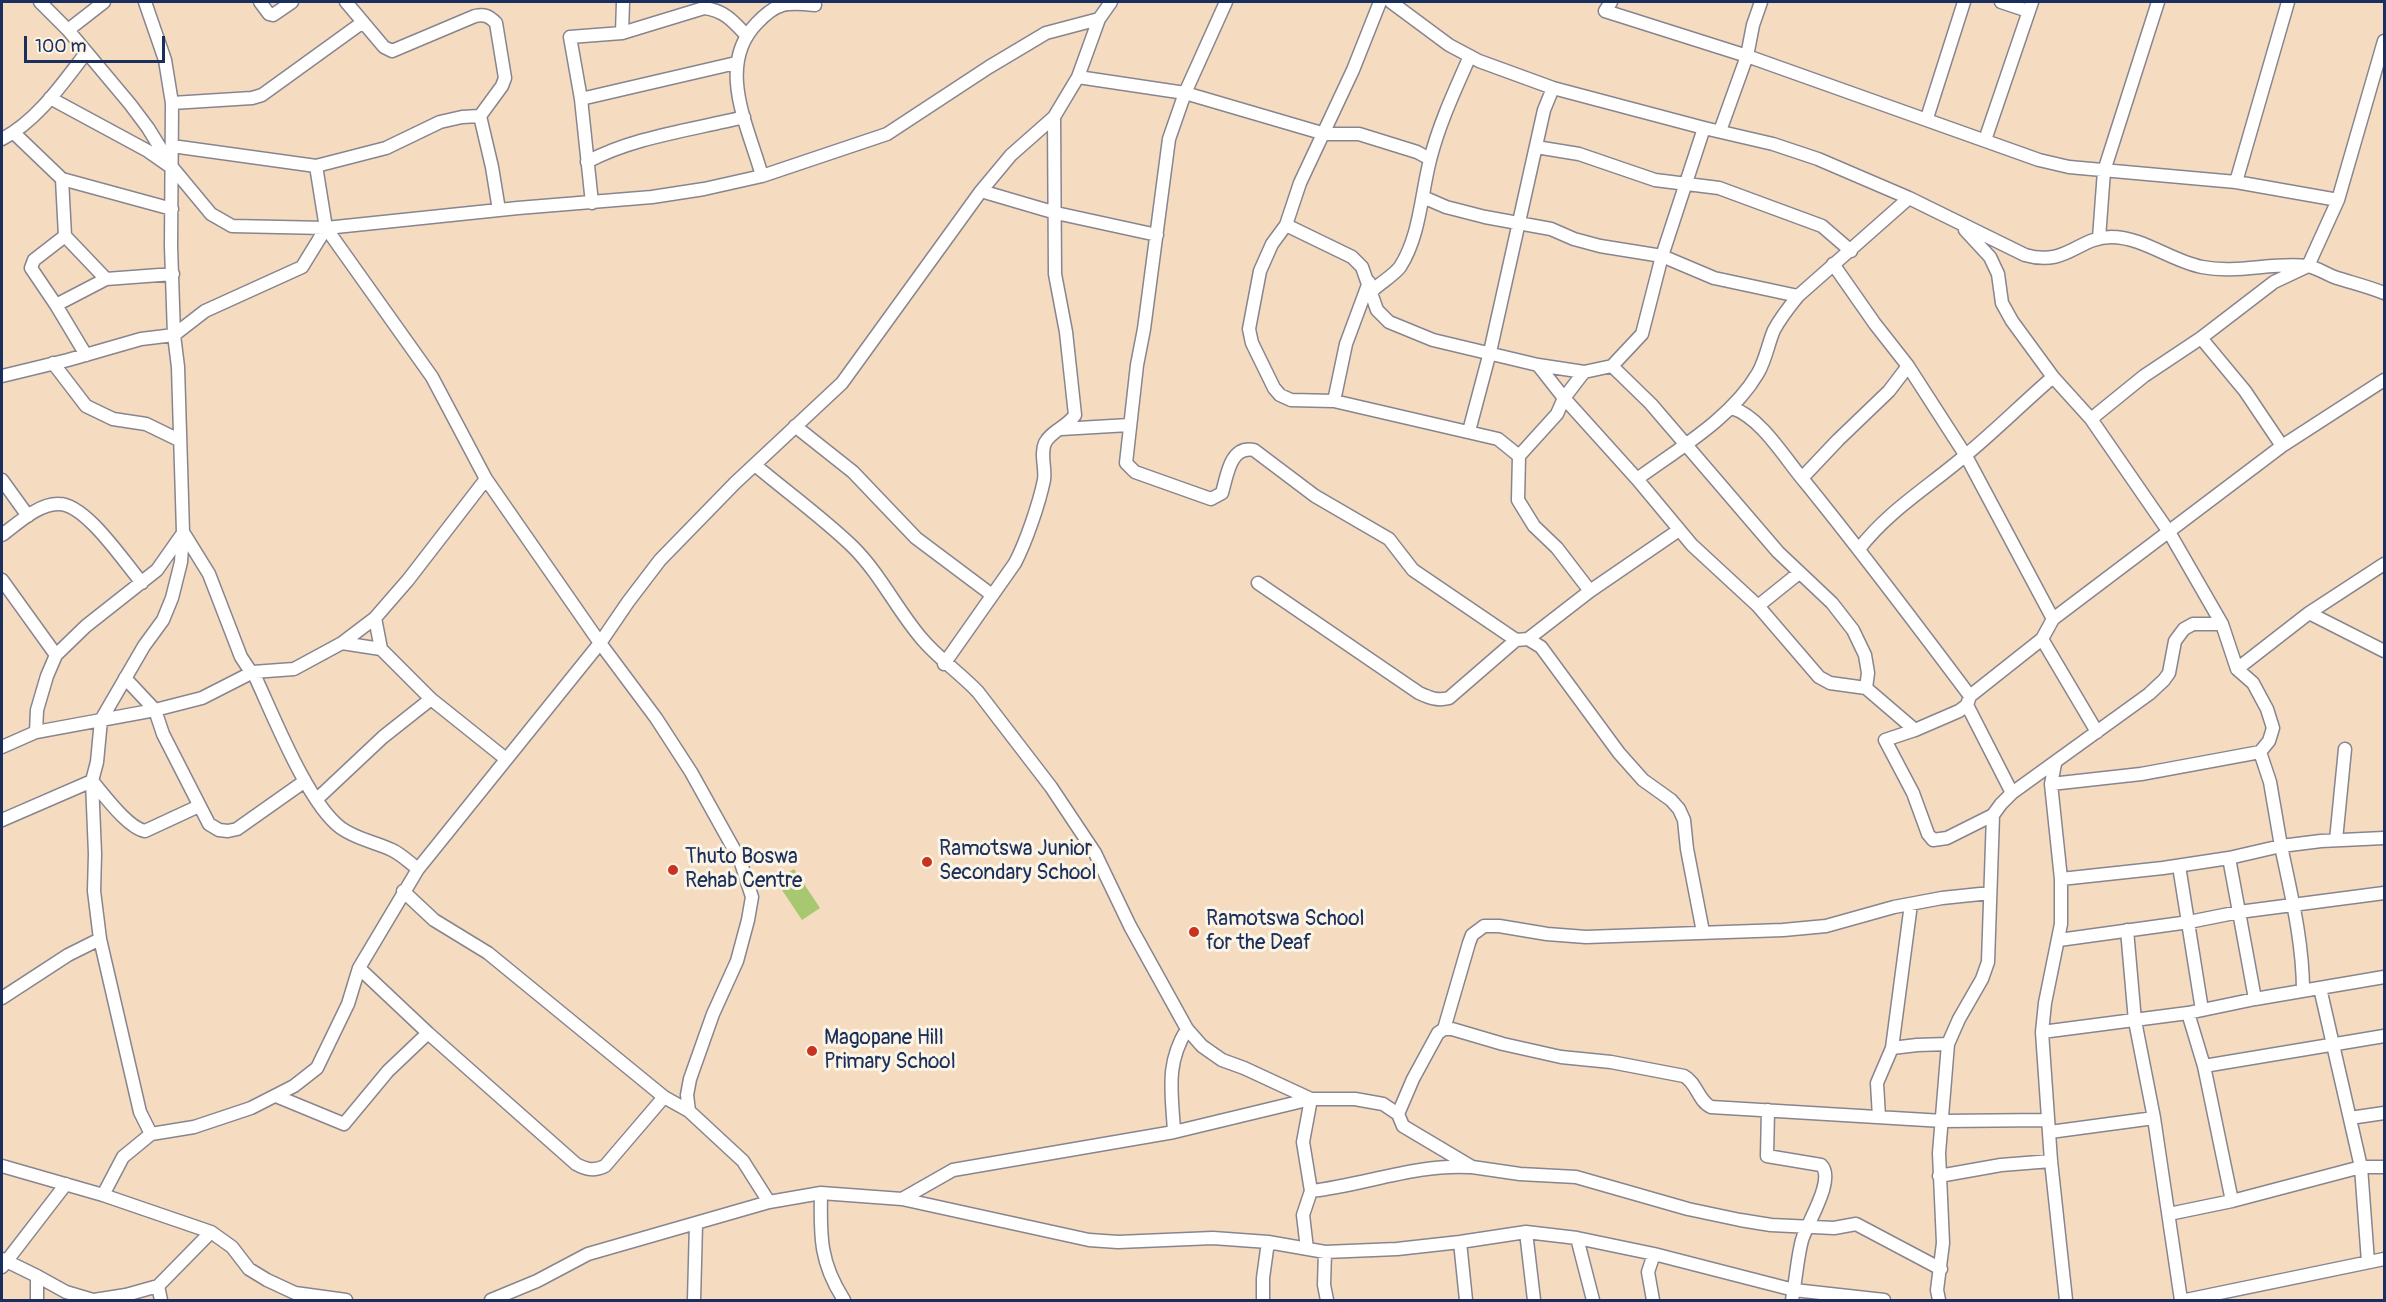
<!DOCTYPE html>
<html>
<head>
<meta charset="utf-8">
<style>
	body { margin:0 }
	#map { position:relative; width:2386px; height:1302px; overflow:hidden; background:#f5dbbf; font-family:Pangolin,sans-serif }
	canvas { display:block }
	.frame { position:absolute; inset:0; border:3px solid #1b2f5e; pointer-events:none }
	.scale { position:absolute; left:24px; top:36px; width:141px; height:27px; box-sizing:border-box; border:3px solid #1b2f5e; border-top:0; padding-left:8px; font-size:18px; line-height:21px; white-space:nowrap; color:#1b2f5e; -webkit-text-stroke:4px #fcf5e5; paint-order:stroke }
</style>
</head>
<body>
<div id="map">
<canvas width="2386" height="1302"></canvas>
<div class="frame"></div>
<div class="scale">100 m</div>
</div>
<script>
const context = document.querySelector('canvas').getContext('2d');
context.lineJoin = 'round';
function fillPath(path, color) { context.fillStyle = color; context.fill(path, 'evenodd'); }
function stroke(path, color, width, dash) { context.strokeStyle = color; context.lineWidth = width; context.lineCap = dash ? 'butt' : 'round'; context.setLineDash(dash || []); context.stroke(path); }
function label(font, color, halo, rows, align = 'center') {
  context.font = font + ' Pangolin,sans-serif'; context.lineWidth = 6; context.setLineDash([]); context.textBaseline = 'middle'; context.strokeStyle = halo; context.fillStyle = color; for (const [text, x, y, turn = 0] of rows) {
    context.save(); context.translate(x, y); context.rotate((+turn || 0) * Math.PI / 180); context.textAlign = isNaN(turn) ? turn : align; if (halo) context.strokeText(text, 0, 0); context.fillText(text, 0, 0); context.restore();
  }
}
const green = new Path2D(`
	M 794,869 L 820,908 L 802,920 L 776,881 Z`);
const minor = new Path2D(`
	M 40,2 L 68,30 L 130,104 L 148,128 L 172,167 L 211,214 L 232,226 L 326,228 L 432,377 L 486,479 L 600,643 L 656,718 L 691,772 L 740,860 L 752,897 L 748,920 L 737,961 L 713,1014 L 690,1079 L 687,1095 L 689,1111 L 743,1161 L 769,1202
	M 145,2 L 165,60 L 172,103 L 171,246 L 174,335 L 178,367 L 183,532 L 181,562 L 172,598 L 163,620 L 144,646 L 101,720 L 97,762 L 92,781 L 95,854 L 94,891 L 100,939 L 140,1112 L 151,1134
	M 260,2 L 269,14 L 273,15 L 292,2
	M 346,2 L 384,47 L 392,51 L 475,16 C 485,14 489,16 496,23 L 505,78 L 502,86 L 480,116
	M 1226,2 L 1185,93 L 1169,139 L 1144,329 L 1137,365 L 1126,463 L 1135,472 L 1211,499 L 1222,493 C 1227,476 1230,445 1254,450 L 1315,496 L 1389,539 L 1413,570 L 1516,640
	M 1380,2 L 1353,70 L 1300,183 L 1286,225 L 1272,244 L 1260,271 L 1249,329 L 1252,343 L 1274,388 L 1280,395 L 1291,400 L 1334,401 L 1498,439 L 1519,456 L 1518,500 L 1534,526 L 1557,548 L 1590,591
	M 1391,2 L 1449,45 L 1479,61 L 1553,88 L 1704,128 L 1773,144 L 1818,159 L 1909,198 L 2025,255 C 2067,267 2078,237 2111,237 C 2143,237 2171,261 2202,267 C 2237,274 2272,262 2307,266 C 2317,267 2327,275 2337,278 C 2353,283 2369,287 2384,293
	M 1611,2 L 1605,11 L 1747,56 L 2039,160 L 2069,167 L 2236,182 L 2338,200
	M 2001,2 L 2028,11
	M 68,30 L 104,2
	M 622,33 L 623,2
	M 1078,77 L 1185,93 L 1325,134 L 1359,134 L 1417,152 L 1430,159
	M 50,98 L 148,151 L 168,165
	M 581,99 L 736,63
	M 172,103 L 252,98 L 262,95 L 363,22
	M 480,116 L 492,167 L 499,210
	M 1927,118 L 1964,2
	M 1720,131 L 1747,56 L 1753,25 L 1761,2
	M 14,133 L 62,179 L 172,209
	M 2,139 C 37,121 62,84 86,53
	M 1985,140 L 2032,2
	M 172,146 L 316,166 L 386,148 L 440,122 L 462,117 L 480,116
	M 1536,147 L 1579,154 L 1655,180 L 1719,188 L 1822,226 L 1851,251
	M 587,162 C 633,137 692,130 744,117
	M 316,166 L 326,228
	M 762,176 C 749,128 715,66 757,23 C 777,2 786,2 815,5
	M 62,179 L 65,236 L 34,260 L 31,268 L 56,305 L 86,355
	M 2236,182 L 2288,2
	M 981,191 L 1056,213 L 1157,235
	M 1423,197 L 1446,207 L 1485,217 L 1551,229 L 1574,239 L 1600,246 L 1662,256 L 1714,278 L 1798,296
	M 592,203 L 581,99 L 570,37 L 622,33 L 704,8 C 724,10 734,22 746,35
	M 1286,225 L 1352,257 L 1362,267 L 1377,310 L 1389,322 L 1433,340 L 1538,365 L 1564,398 L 1637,479 L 1692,545 L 1758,606 L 1819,677 L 1830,683 L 1866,688 L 1915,730 L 1959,711 L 1967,705
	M 1965,230 L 1990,257 L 1998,274 L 2002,303 L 2012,321 L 2053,377 L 2091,419 L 2169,532 L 2222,624 L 2237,669 L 2253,683 L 2267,709 L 2273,728 L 2269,741 L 2260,752 L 2270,782 L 2281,846 L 2321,841 L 2384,838
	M 65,236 L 106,279 L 173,274
	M 2099,238 L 2104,171 L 2158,2
	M 1833,264 L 1875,324 L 1908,366 L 1966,456 L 2053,619
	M 1372,291 C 1380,283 1393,276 1400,267 C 1420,236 1421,195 1430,160 C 1439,124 1455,90 1470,56
	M 56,305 L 106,279
	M 2201,338 L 2245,391 L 2282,446
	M 53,363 L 86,406 L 113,419 L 146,424 L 179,440
	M 1538,365 L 1584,372
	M 1612,366 L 1651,404 L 1778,552 L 1832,603 L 1853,630 L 1865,655 L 1868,673 L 1866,688
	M 2,376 L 68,360 L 141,339 L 174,335 L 205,311 L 302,267 L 326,228 L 518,208 L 652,197 L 704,189 L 762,176 L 887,134 L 989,67 L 1046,33 L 1099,19
	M 1334,401 L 1346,344 L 1369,282
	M 1732,408 C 1761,417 1786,460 1805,482 C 1862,552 1916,624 1970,696
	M 2091,419 L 2144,376 L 2201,338 L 2274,282 L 2308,266 L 2338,200 L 2384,41
	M 795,426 L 853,472 L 916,538 L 992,595
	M 1061,429 L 1129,425
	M 1469,431 L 1490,352 L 1544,110 L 1553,88
	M 1519,456 L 1557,414 L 1564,398 L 1584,372 L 1612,366 L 1642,334 L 1662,256 L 1704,128
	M 755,465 C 787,492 823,518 853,547 C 881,575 897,610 922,639 C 939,659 960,673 978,692 L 1051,787 L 1095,853 L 1130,926 L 1187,1029 L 1202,1046 L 1222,1060 L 1244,1068 L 1311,1099
	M 1802,478 L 1838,440 L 1889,391 L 1908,366
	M 1637,479 C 1678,449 1732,418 1758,373 C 1766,359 1768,344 1774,330 C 1781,317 1789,307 1798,296 L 1909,198
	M 2,480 L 28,516
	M 183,532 L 209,574 L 241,657 L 251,672 L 253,672 C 272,712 307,803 341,828 C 356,839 375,842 392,850 C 401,854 410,863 418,869
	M 2,535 C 17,524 39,503 59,504 C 86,504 124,562 142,583
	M 1859,549 C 1889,510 1930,486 1967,454 C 1996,430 2024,402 2053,377
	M 2,580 L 56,655
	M 1258,583 L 1419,693 C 1430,698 1437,701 1449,698 L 1516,640 L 1528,639 L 1590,591 L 1679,530
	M 1758,606 L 1799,573
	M 2309,613 L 2384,651
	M 375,618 L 381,649 L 431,699 L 506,759
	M 1528,639 L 1541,647 L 1619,753 L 1643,780 L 1671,800 L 1679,809 L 1684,820 L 1687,849 L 1703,932
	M 2042,639 L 2097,732
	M 342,643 L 381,649
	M 944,664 L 1015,563 C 1026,542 1039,504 1044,480 C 1046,469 1040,454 1045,443 C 1051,431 1067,427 1075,415 L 1066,332 L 1055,274 L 1054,117
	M 2237,669 L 2309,613 L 2384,564
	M 125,678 L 155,710 L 163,734 L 209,824 L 219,830 L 228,831 L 237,829 L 305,781
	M 1915,730 L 1885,740 L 1913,793 L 1928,834 L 1933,840 L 1947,838 L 1993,815
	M 36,732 L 37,710 L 47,676 L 56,655 L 86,626 L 157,570 L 183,533
	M 2,747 L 36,732 L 155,710 L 202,698 L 253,672 L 294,669 L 342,643 L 375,618 L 408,580 L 486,479
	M 2055,764 L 2051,784 L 2061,879 L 2061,924 L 2045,1003 L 2042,1032 L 2051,1161 L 2066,1300
	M 2051,784 L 2141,774 L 2260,752
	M 2012,793 L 1967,705 L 1970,696 L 2042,639 L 2053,619 L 2282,446 L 2384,380
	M 317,799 L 383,737 L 431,699
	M 2,820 L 92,781 C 104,795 128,828 145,831 L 199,806
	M 2336,840 L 2345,749
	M 2179,866 L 2202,1010
	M 2061,879 L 2163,868 L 2229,858
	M 403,891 L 434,920 L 488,953 L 664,1097 L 689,1111
	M 2127,930 L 2135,1021 L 2154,1118 L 2181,1300
	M 2059,940 L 2189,922 L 2239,912 L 2255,999
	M 359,968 L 428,1033 L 576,1164 C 587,1170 594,1171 605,1166 L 664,1097
	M 2320,988 L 2361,1167 L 2368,1262
	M 2303,991 C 2303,942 2291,894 2281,846 L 2229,858 L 2239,912 L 2384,893
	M 2,998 L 68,955 L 100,939
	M 2188,1013 L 2204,1066 L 2232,1201
	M 1444,1029 L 1469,943 L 1472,935 L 1484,926 L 1499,926 L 1547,934 L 1586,937 L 1783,930 L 1826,926 L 1894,907 L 1942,898 L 1990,893
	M 2042,1032 L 2188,1013 L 2255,999 L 2384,977
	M 1892,1048 L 1917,1045 L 1948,1044
	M 2204,1066 L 2384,1036
	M 276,1096 L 344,1124 L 388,1071 L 428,1033
	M 1768,1110 L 1767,1156 L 1821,1165 C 1836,1179 1807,1223 1802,1240 C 1797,1259 1796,1280 1792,1300
	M 1879,1117 L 1877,1083 L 1892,1048 L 1911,904
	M 2350,1118 L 2384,1113
	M 1174,1132 C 1172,1092 1165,1065 1187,1029
	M 2050,1132 L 2154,1118
	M 2,1166 L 103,1195 L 211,1232 L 232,1247 L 249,1269 L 267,1280 L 295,1293 L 346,1300
	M 1939,1176 L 2001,1165 L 2051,1161
	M 1311,1191 C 1364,1185 1416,1164 1469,1167
	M 821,1193 C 820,1237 820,1263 844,1300
	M 103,1195 L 123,1157 L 151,1134 L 194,1127 L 251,1108 L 294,1086 L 317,1068 L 348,1004 L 359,968 L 418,869 L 600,643 L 628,602 L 660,560 L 735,483 L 842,383 L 981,191 L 1011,155 L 1054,117 L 1078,77 L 1099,19 L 1111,2
	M 902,1199 L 953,1170 L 1174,1132 L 1311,1099 L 1355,1099 L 1383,1104 L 1398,1114
	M 2169,1214 L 2232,1201 L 2361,1167 L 2384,1167
	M 1526,1232 L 1534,1300
	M 1577,1238 L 1593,1300
	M 1460,1242 L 1466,1300
	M 1307,1249 L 1303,1215 L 1311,1191 L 1303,1142 L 1311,1099
	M 1325,1252 L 1324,1285 L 1327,1300
	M 2,1259 L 37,1276 L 37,1300
	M 2,1267 L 66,1184
	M 1941,1269 L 1856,1224 L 1834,1228 L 1771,1225 L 1740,1220 L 1688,1209 L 1576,1177 L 1520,1174 L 1472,1167 L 1403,1126 L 1398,1114 L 1413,1079 L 1438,1033 L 1444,1029 L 1452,1029 L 1503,1044 L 1561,1057 L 1611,1062 L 1684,1076 C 1697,1083 1698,1101 1711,1107 L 1943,1121 L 2048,1120
	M 37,1276 L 66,1292 L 93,1300
	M 158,1286 L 161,1300
	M 94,1300 L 126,1295 L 158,1286 L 211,1232
	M 491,1300 L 537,1281 L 588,1254 L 769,1202 L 821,1193 L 902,1199 L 1089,1240 L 1118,1242 L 1213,1238 L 1268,1242 L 1325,1252 L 1397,1249 L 1460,1242 L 1526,1232 L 1577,1238 L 1654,1254 L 1794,1290 L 1884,1300
	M 694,1300 L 696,1224
	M 1263,1300 L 1263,1278 L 1268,1242
	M 1653,1300 L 1648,1272 L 1654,1254
	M 1939,1300 L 1937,1290 L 1943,1243 L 1939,1153 L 1948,1044 L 1959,1019 L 1982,979 L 1988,962 L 1993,815 L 2001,804 L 2012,793 L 2149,694 L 2164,680 L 2169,673 L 2175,641 L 2184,629 L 2193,624 L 2222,624
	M 2186,1300 L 2384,1259`);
const markers = [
	[927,862,6,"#c8321e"],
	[673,870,6,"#c8321e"],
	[1194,932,6,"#c8321e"],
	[812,1051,6,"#c8321e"]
];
const poiNames = [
	["Ramotswa Junior",939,850],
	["Secondary School",939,874],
	["Thuto Boswa",685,858],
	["Rehab Centre",685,882],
	["Ramotswa School",1206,920],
	["for the Deaf",1206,944],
	["Magopane Hill",824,1039],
	["Primary School",824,1063]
];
fillPath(green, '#a7c870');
stroke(minor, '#88858e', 15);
stroke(minor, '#fff', 12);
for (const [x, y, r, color] of markers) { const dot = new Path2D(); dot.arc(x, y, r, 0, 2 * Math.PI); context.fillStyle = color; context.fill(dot); stroke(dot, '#fcf5e5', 2); }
label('21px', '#1b2f5e', '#fcf5e5', poiNames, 'left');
</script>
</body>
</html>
